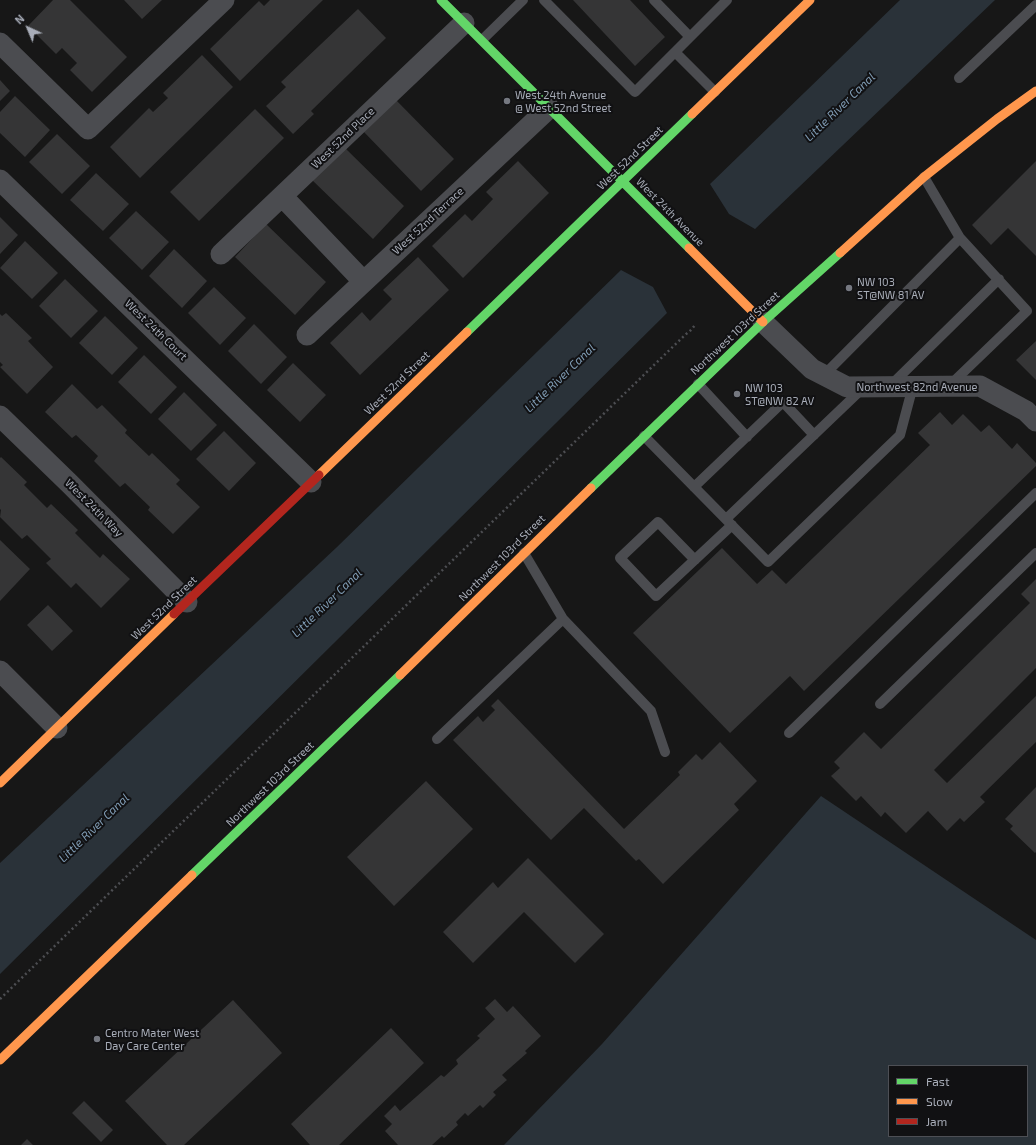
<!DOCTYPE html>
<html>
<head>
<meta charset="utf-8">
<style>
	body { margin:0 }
	#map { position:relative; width:1036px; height:1145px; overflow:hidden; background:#171717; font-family:"Exo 2",sans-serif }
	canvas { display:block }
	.legend { position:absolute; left:888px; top:1065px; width:140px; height:72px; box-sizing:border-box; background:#111113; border:1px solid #4d4f55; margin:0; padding:5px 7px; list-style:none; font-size:12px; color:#a8adb8 }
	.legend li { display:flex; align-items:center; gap:8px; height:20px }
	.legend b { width:20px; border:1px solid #4d4f55 }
	.north { position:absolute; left:8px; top:8px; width:40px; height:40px; -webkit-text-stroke:3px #111113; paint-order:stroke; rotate:316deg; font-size:11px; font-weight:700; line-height:16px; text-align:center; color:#a8adb8 }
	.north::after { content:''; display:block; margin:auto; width:14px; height:18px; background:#a8adb8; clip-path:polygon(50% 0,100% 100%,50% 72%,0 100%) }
</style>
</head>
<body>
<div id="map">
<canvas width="1036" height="1145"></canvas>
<ul class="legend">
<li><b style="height:5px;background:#63d668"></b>Fast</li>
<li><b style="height:5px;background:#ff974d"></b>Slow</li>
<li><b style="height:5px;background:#b3261e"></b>Jam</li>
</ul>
<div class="north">N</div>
</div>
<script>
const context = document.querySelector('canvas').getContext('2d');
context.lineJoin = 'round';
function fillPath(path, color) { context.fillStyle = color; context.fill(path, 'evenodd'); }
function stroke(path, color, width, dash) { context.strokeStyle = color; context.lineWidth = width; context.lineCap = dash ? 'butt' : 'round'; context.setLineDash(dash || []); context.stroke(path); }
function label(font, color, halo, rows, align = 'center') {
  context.font = font + ' "Exo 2",sans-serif'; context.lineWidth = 4; context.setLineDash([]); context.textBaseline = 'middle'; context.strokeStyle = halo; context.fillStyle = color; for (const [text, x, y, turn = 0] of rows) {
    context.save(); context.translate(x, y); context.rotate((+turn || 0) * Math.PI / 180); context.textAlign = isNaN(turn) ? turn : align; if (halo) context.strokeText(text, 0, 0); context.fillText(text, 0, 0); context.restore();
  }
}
const water = new Path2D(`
	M 900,0 L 995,0 L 755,229 L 729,214 L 710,184 Z
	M 621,270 L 653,287 L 667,313 L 0,974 L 0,863 L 337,547 Z
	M 821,796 L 1036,940 L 1036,1145 L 504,1145 L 602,1044 ZM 889,1066 L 1027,1066 L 1027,1136 L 889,1136 Z`);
const building = new Path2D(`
	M 53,0 L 70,0 L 127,57 L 92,92 L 70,70 L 77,63 L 62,48 L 56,54 L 28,26 Z
	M 124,0 L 162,0 L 142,19 Z
	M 270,0 L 323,0 L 240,81 L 210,49 L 259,1 L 264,6 Z
	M 573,0 L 630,0 L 665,37 L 635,66 Z
	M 358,9 L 386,38 L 311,111 L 314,114 L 293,134 L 266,106 L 286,87 L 281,82 Z
	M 202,55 L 233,87 L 140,178 L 110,147 L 149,108 L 153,112 L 168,98 L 163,93 Z
	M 0,80 L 10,91 L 0,101 Z
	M 15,96 L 50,130 L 25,157 L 0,133 L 0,112 Z
	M 395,99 L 454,159 L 421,191 L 363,131 Z
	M 255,109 L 284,138 L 199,221 L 170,192 Z
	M 57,134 L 90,166 L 62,194 L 29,162 Z
	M 344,147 L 404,206 L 373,239 L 312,180 Z
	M 518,161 L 549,193 L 463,278 L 432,246 L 465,214 L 472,221 L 493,199 L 486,192 Z
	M 1036,161 L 1036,256 L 1008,228 L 991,245 L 972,225 Z
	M 96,173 L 129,204 L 103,231 L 70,200 Z
	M 136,211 L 169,242 L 142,270 L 109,238 Z
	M 0,217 L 18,235 L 0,254 Z
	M 266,224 L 326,282 L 295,315 L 235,257 Z
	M 25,241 L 58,273 L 32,299 L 0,268 Z
	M 174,249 L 207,281 L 182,308 L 149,276 Z
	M 418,257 L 449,290 L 360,375 L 330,343 L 362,312 L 370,321 L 392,299 L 383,290 Z
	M 65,279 L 98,311 L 71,338 L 39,306 Z
	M 214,287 L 246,318 L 220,345 L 188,313 Z
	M 6,313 L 32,338 L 28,341 L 53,367 L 27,394 L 0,367 L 3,365 L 0,362 L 0,314 L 2,316 Z
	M 105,316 L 138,348 L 112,375 L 79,343 Z
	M 254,324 L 287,357 L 261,384 L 228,351 Z
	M 1036,341 L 1036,380 L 1016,360 Z
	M 144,355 L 177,387 L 151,414 L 118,382 Z
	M 293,363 L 326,395 L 300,422 L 267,390 Z
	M 72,384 L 97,409 L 102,405 L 127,430 L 125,433 L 149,456 L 152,453 L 180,480 L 176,484 L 200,507 L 173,534 L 148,510 L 150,507 L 125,483 L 120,487 L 94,461 L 98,456 L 76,435 L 72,438 L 45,412 Z
	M 184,392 L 217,425 L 191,451 L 158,419 Z
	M 940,412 L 952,425 L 963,414 L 981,432 L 989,425 L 1012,449 L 1017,443 L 1036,463 L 1036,466 L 804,691 L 790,676 L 730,733 L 633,633 L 722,548 L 757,584 L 772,570 L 786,584 L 930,445 L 918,433 Z
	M 224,431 L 256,463 L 229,491 L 196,459 Z
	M 1,457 L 27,482 L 24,485 L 47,508 L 51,504 L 78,530 L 75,533 L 100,558 L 103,554 L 130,579 L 101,608 L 76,583 L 71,588 L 46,563 L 51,559 L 27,535 L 22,539 L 0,517 L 1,510 L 0,509 L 0,458 Z
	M 0,540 L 30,569 L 0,601 Z
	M 1036,579 L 1036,668 L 934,770 L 947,783 L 1036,696 L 1036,742 L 980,797 L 985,802 L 964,822 L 960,818 L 947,831 L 928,811 L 906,833 L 885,812 L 881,817 L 861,796 L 856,801 L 831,776 L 840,768 L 834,762 L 864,732 L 881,749 L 1030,603 L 1021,594 Z
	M 48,605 L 73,631 L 52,651 L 27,625 Z
	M 498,699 L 624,829 L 680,775 L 678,772 L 696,754 L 702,760 L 720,742 L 757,781 L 734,804 L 739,810 L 663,884 L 639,859 L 636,861 L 584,808 L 551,840 L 453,740 L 478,716 L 483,722 L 495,710 L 491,706 Z
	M 426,781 L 473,829 L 394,906 L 347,857 Z
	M 1036,787 L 1036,852 L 1035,853 L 1010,829 L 1013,826 L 1005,819 Z
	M 528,858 L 604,934 L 575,963 L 524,912 L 473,963 L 443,932 L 493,882 L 498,888 Z
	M 495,999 L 507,1012 L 513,1006 L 541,1036 L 525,1051 L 527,1053 L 502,1075 L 507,1080 L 493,1092 L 496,1095 L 483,1108 L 480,1105 L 468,1116 L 465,1113 L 456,1122 L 458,1125 L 444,1138 L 442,1136 L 432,1145 L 398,1145 L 385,1131 L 392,1124 L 384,1116 L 395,1105 L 400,1111 L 441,1075 L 444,1077 L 458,1064 L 456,1060 L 480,1038 L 477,1036 L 495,1019 L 485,1008 Z
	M 233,1000 L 282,1053 L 184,1145 L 167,1145 L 125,1101 Z
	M 391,1028 L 424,1063 L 339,1145 L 310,1145 L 291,1124 Z
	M 84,1101 L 113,1130 L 101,1142 L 72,1113 Z
	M 27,1139 L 33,1145 L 21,1145 Z`);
const path = new Path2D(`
	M 0,999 L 685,335 L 691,330 L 695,325`);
const lane = new Path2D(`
	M 544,0 L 635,92 L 675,52 L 715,92
	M 654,0 L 690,37
	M 482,40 L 523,0
	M 675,52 L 727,0
	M 959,78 L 1036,5
	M 824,375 L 960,238 L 924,177
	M 698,384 L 747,437
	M 891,385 L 999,279
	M 950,385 L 1027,311 L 960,238
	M 644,436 L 768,562 L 900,435 L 913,386
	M 694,487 L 783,402 L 814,435
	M 726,519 L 862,389
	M 524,553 L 563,619 L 651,711 L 665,752
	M 695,560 L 658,522 L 620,558 L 656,596 L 732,525
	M 880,704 L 1036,553
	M 789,733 L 1036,493
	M 437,739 L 563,619`);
const street = new Path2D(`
	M 0,43 L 88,129 L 224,0
	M 0,180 L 311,482
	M 282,196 L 363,281
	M 221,254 L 464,23
	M 763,322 L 812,369 L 847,387 L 980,386 L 1026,411 L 1036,421
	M 307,335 L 549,108
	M 0,416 L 70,484 L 187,602
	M 0,671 L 57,728`);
const fast = new Path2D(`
	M 441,0 L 689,248
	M 467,332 L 692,114
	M 591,488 L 763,322 L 840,253
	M 192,875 L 400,675`);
const slow = new Path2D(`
	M 692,114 L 810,0
	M 689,248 L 763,322
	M 840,253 L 924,177 L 997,119 L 1036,91
	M 319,475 L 467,332
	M 400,675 L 591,488
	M 0,783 L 174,614
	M 0,1060 L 192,875`);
const jam = new Path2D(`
	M 174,614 L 319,475`);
const markers = [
	[507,101,4,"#757880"],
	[849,288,4,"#757880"],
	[737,394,4,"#757880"],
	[97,1039,4,"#757880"]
];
const poiNames = [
	["West 24th Avenue",515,95],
	["@ West 52nd Street",515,108],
	["NW 103",857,282],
	["ST@NW 81 AV",857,295],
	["NW 103",745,388],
	["ST@NW 82 AV",745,401],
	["Centro Mater West",105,1033],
	["Day Care Center",105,1046]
];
const streetNames = [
	["West 52nd Place",343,138,-44],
	["West 52nd Street",630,158,-44],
	["West 24th Avenue",670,212,45],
	["West 52nd Terrace",428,221,-43],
	["West 24th Court",156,330,44],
	["Northwest 103rd Street",735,333,-43],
	["West 52nd Street",397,383,-44],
	["Northwest 82nd Avenue",917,387],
	["West 24th Way",94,508,45],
	["Northwest 103rd Street",502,558,-45],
	["West 52nd Street",164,608,-44],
	["Northwest 103rd Street",270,784,-44]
];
const waterNames = [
	["Little River Canal",840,107,-44],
	["Little River Canal",560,378,-44],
	["Little River Canal",327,603,-44],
	["Little River Canal",94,828,-44]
];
fillPath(water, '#2a3239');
fillPath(building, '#353536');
stroke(path, '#4d4e52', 2.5, [2, 3]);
stroke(lane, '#4b4c50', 10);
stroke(street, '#4b4c50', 21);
stroke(fast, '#63d668', 9);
stroke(slow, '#ff974d', 9);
stroke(jam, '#b3261e', 9);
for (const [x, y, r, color] of markers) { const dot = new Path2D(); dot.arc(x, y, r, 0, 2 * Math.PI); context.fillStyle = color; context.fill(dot); stroke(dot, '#111113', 1.5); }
label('11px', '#a8adb8', '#111113', poiNames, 'left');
label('11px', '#a8adb8', '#111113', streetNames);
label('italic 12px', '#7f9bb3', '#111113', waterNames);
</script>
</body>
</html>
